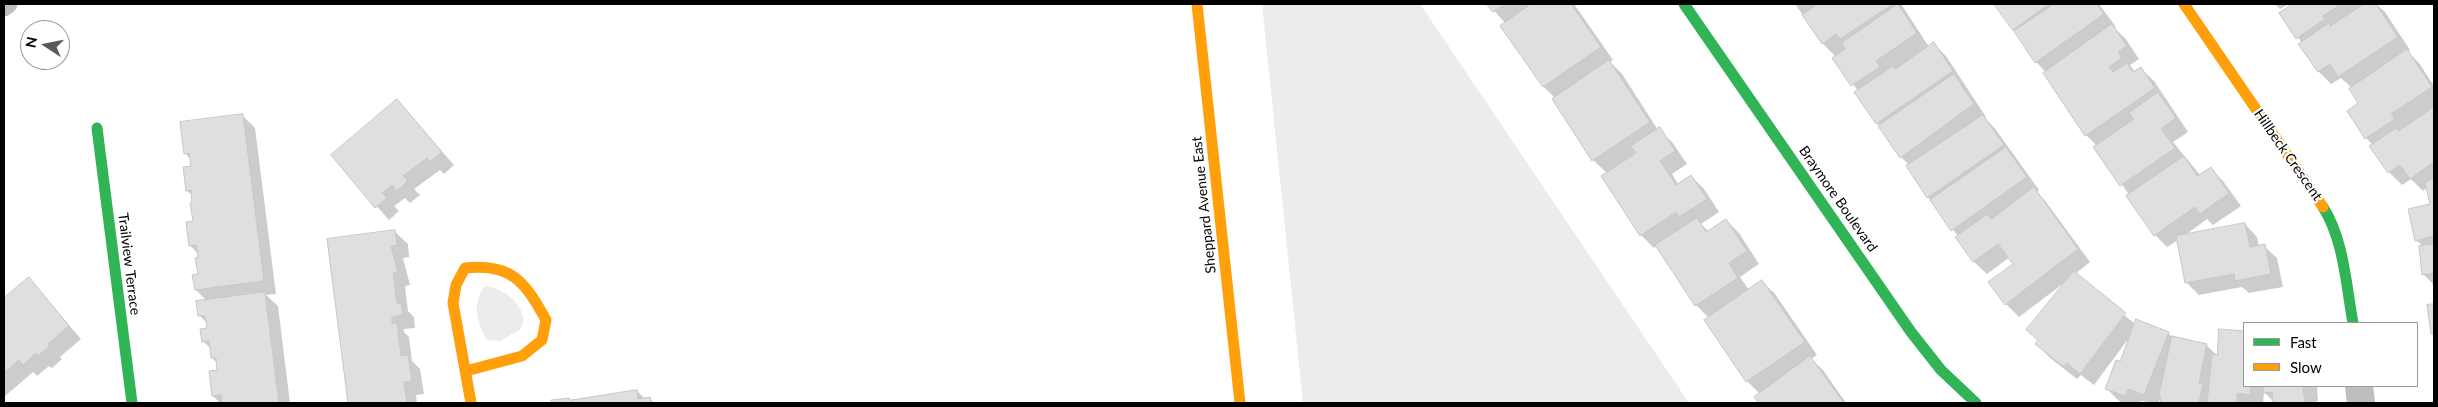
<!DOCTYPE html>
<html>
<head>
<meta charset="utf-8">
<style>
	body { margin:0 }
	#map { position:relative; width:2438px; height:407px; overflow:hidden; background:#fff; font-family:Lato,sans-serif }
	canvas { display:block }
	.frame { position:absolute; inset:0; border:5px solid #000; pointer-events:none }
	.legend { position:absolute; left:2243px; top:322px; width:175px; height:65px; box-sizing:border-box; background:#fff; border:1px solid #999; margin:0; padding:6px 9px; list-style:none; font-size:15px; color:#000 }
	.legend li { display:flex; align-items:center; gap:10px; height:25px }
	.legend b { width:25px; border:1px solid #999 }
	.north { position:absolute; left:20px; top:20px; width:50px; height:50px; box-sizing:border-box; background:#fff; border:1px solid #999; border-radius:50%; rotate:281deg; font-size:14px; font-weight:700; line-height:20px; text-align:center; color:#000 }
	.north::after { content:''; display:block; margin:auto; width:18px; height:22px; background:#595959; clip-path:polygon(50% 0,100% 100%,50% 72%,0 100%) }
</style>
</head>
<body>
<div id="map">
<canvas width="2438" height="407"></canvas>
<div class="frame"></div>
<ul class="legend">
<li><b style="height:6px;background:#30b455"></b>Fast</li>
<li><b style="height:6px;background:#ff9f0a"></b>Slow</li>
</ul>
<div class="north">N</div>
</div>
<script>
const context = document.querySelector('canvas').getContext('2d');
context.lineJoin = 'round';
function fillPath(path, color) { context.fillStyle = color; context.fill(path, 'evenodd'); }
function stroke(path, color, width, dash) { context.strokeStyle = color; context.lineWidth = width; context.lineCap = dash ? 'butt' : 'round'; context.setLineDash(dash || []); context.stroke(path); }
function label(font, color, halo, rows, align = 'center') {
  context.font = font + ' Lato,sans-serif'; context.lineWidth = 4.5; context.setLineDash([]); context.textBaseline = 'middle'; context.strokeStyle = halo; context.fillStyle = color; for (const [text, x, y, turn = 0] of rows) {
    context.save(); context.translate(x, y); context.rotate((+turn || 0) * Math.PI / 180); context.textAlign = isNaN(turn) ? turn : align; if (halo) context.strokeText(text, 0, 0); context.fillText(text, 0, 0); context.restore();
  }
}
const green = new Path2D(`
	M 1262,4 L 1420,4 L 1689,403 L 1303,403 Z
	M 485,286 C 500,287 520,300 523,317 C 524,320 522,326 521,329 L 500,341 L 487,340 C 477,322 471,304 485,286 Z`);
const shadow = new Path2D(`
	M 1488,4 L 1574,4 L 1613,60 L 1610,62 L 1622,74 L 1658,130 L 1672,142 L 1687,164 L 1672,174 L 1678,184 L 1691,176 L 1704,189 L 1719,212 L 1701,224 L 1709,232 L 1726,220 L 1739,233 L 1759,264 L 1740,277 L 1749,290 L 1762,282 L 1775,294 L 1817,355 L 1811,359 L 1823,370 L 1846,403 L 1760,403 L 1756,397 L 1760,394 L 1747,381 L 1706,320 L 1709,318 L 1696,305 L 1657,246 L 1654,248 L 1641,235 L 1607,173 L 1593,160 L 1555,98 L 1543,86 L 1506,24 Z
	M 1795,4 L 1901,4 L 1929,47 L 1934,44 L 1946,56 L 1986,117 L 1985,118 L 1996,130 L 2039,190 L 2037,192 L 2046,202 L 2090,262 L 2075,274 L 2135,324 L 2168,333 L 2173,338 L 2206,345 L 2218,356 L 2220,330 L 2244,333 L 2244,386 L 2317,386 L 2318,401 L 2316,401 L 2316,403 L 2275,403 L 2264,392 L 2263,403 L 2161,403 L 2162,395 L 2158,403 L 2141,401 L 2140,403 L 2124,403 L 2119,401 L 2107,389 L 2121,362 L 2129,338 L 2094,385 L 2081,375 L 2077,379 L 2049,357 L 2037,344 L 2039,341 L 2028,330 L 2068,280 L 2019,317 L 2006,304 L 1990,282 L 2015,264 L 2010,257 L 1987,274 L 1974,262 L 1956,237 L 1958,236 L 1928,197 L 1908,166 L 1909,165 L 1901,157 L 1856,93 L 1858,91 L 1834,58 L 1836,57 L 1823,44 Z
	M 1996,4 L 2099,4 L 2116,27 L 2114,28 L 2125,38 L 2139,59 L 2130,65 L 2135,72 L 2141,69 L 2154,81 L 2188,132 L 2173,142 L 2200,175 L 2211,169 L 2223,181 L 2241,206 L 2213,225 L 2207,219 L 2184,236 L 2245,224 L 2257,237 L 2259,247 L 2264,246 L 2277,258 L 2283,287 L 2249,293 L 2242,287 L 2199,295 L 2186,282 L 2178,240 L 2167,247 L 2155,235 L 2097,146 L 2086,135 L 2046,72 L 2036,62 Z
	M 2275,4 L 2289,4 L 2280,9 Z
	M 2295,4 L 2376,4 L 2385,12 L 2410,50 L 2407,51 L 2419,63 L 2434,86 L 2434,285 L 2423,274 L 2423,246 L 2416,240 L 2431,204 L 2427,188 L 2423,191 L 2411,179 L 2402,185 L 2389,172 L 2373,145 L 2366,138 L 2360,104 L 2352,88 L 2341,78 L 2331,84 L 2319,72 L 2302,43 L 2281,13 Z
	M 397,101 L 454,165 L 444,174 L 440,170 L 414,189 L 420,195 L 410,203 L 405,198 L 394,206 L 399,211 L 389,220 L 332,156 Z
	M 242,115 L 255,128 L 276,294 L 266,295 L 278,306 L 290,403 L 220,403 L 213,396 L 219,371 L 218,364 L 212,358 L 211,349 L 203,341 L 209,330 L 208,324 L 200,316 L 207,301 L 196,290 L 199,275 L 199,258 L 198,254 L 190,245 L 194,222 L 194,203 L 193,196 L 187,191 L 192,167 L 191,160 L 186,154 L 181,123 Z
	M 395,232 L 408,244 L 409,257 L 403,258 L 410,285 L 405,286 L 408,311 L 414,317 L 415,328 L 404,329 L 404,332 L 409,337 L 412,361 L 420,369 L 424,394 L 416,395 L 417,403 L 349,403 L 328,240 Z
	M 29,279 L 81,339 L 60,357 L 62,359 L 52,368 L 49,366 L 37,376 L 33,372 L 4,397 L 4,300 Z
	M 637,391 L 645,399 L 650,399 L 654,403 L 547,403 Z`);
const building = new Path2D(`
	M 1487,4 L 1505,4 L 1493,12 Z
	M 1531,4 L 1571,4 L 1601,47 L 1543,87 L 1500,26 Z
	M 1818,4 L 1893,4 L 1840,39 L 1836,34 L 1822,44 L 1802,15 Z
	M 1898,4 L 1917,33 L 1876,61 L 1880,67 L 1851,86 L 1832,58 L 1845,49 L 1842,43 Z
	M 1994,4 L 2049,4 L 2013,30 Z
	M 2054,4 L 2097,4 L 2104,14 L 2035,63 L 2014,31 Z
	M 2293,4 L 2341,4 L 2323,16 L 2325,19 L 2296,39 L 2279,13 Z
	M 2364,4 L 2376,4 L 2398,37 L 2338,77 L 2330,64 L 2318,72 L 2298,44 L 2329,23 L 2330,26 Z
	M 2112,24 L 2127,46 L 2118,52 L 2122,58 L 2109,67 L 2113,72 L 2127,63 L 2133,72 L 2141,67 L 2155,88 L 2085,136 L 2043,73 Z
	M 1934,42 L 1953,71 L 1876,124 L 1854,92 L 1893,66 L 1895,69 Z
	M 2407,49 L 2432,87 L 2391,114 L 2395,119 L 2365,139 L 2347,111 L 2358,103 L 2349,89 Z
	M 1609,60 L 1650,122 L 1592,161 L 1552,99 Z
	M 1954,74 L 1974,104 L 1900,158 L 1878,126 Z
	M 2158,92 L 2176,118 L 2161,129 L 2175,148 L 2120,186 L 2093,147 L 2134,119 L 2129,113 Z
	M 397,99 L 442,152 L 430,162 L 427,158 L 403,176 L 408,181 L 397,191 L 392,185 L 382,193 L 387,198 L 375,208 L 331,155 Z
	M 2434,107 L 2434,162 L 2410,179 L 2400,165 L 2388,173 L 2369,146 L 2396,128 L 2398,131 Z
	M 243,114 L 264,281 L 195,290 L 192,275 L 198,274 L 195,258 L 198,257 L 196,245 L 189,246 L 186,222 L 193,221 L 190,203 L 192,202 L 191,190 L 186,191 L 183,167 L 191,166 L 189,153 L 184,154 L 180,122 Z
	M 1983,115 L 2004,145 L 1927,198 L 1906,166 Z
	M 1660,127 L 1675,151 L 1660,161 L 1676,185 L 1691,175 L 1707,199 L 1679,217 L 1676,212 L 1640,236 L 1601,176 L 1636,153 L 1631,146 Z
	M 2006,147 L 2027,177 L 1951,231 L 1930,200 Z
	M 2184,156 L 2197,176 L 2211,167 L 2229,193 L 2200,214 L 2195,207 L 2154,236 L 2126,196 Z
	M 2434,178 L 2434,236 L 2415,241 L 2408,209 L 2430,204 L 2425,183 Z
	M 2034,187 L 2078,249 L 2005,305 L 1988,282 L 2013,264 L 1998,244 L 1973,262 L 1955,237 L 1987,214 L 1991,219 Z
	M 1697,218 L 1706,232 L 1726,219 L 1747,251 L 1729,263 L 1738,278 L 1695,306 L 1655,245 Z
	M 2245,223 L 2250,247 L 2265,244 L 2271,274 L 2235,281 L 2234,274 L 2185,283 L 2176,236 Z
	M 395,230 L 397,245 L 391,246 L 398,272 L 393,273 L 397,303 L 401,303 L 403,315 L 392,317 L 392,323 L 397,323 L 401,356 L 408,355 L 412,381 L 404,382 L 407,403 L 348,403 L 327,239 Z
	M 2434,244 L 2434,273 L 2422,275 L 2419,246 Z
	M 2074,271 L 2126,313 L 2080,374 L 2067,363 L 2064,367 L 2035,344 L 2038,340 L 2026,330 Z
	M 29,277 L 69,326 L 48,344 L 50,346 L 38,356 L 36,353 L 23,365 L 19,360 L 4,373 L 4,298 Z
	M 1762,280 L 1805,342 L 1746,382 L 1704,320 Z
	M 265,292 L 279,403 L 222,403 L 221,395 L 212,396 L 209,371 L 217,370 L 216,358 L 211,358 L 209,341 L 202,342 L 200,329 L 207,328 L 205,316 L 198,316 L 196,301 Z
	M 2434,304 L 2434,334 L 2431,334 L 2427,305 Z
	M 2136,319 L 2169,332 L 2144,395 L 2128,389 L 2125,396 L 2105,389 L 2116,360 L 2120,361 Z
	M 2219,329 L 2244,331 L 2244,386 L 2251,386 L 2250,395 L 2237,393 L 2237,403 L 2207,403 L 2212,355 L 2217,355 Z
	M 2172,336 L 2207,344 L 2199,383 L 2203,384 L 2199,403 L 2160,403 L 2161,397 L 2159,396 Z
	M 1810,356 L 1844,403 L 1758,403 L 1754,397 Z
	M 2263,386 L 2306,386 L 2306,388 L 2303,388 L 2305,403 L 2273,403 L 2272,392 L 2264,393 Z
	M 637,390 L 638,399 L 650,397 L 651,403 L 545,403 L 552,402 L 551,400 L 569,398 L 570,400 Z`);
const lane = new Path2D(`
	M 4,7 L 8,4`);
const street = new Path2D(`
	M 2359,386 L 2361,403`);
const fast = new Path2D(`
	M 1684,4 L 1911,332 L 1941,370 L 1976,403
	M 97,128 L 132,403
	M 2323,207 C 2344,240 2346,285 2353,323`);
const slow = new Path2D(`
	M 1197,4 L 1240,403
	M 2184,4 L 2323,207
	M 466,371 L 522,356 L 542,340 L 546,320 C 525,282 512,263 465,268 L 456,285 L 453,303 L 471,403`);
const streetNames = [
	["Hillbeck Crescent",2288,155,55],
	["Braymore Boulevard",1838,199,55],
	["Sheppard Avenue East",1204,205,-96],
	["Trailview Terrace",129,264,83]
];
fillPath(green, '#ececec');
fillPath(shadow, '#0003');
fillPath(building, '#dfdfdf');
stroke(building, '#c7c7c7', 1);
stroke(lane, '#bebebe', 19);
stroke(street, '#bebebe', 28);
stroke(fast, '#30b455', 11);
stroke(slow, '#ff9f0a', 11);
label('14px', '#000', '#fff', streetNames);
</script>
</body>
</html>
